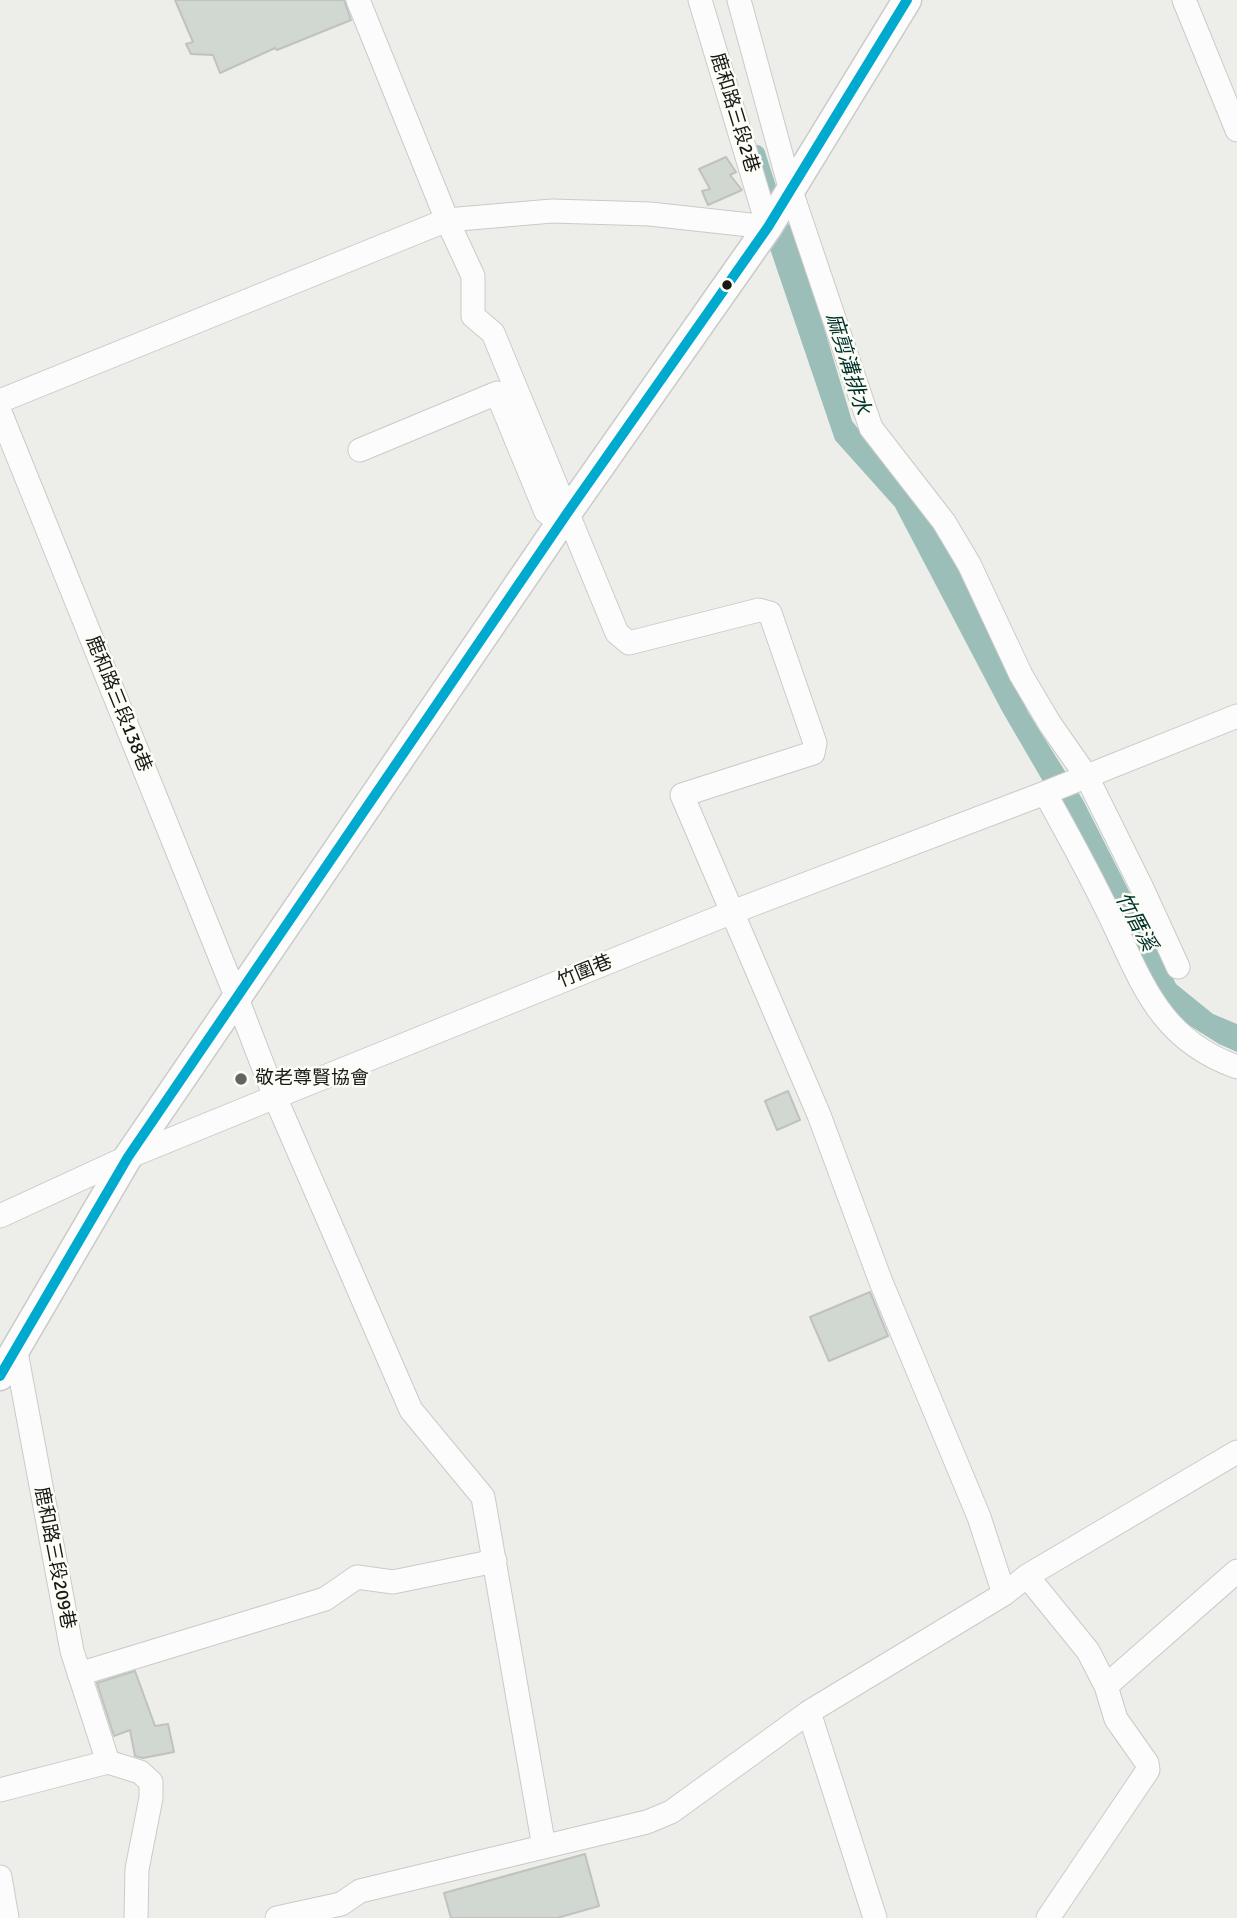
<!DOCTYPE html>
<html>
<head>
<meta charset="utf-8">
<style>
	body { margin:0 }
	canvas { display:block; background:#edeeea }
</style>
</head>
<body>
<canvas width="1237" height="1918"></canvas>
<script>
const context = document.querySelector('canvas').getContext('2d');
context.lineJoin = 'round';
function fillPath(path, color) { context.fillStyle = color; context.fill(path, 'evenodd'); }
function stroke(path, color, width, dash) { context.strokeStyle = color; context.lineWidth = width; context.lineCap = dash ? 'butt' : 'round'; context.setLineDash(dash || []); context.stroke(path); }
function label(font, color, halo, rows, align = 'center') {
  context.font = font + ' Signika,"Noto Sans TC",sans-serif'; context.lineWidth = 5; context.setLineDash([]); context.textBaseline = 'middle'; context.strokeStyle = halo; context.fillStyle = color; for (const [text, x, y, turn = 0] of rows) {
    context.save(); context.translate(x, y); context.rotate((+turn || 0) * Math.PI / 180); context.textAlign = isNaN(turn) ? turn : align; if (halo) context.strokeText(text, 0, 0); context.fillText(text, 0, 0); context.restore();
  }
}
const water = new Path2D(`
	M 792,221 L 852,421 L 939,530 L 1028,712 L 1083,800 L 1176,984 L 1213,1014 L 1237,1024 L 1237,1052 L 1219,1044 L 1171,1014 L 1105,888 L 1002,711 L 895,507 L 835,440 L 769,246 Z`);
const canal = new Path2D(`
	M 757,153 L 789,252`);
const building = new Path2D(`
	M 175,0 L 344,0 L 351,20 L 277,50 L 275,48 L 220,73 L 213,55 L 191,54 L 186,44 L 193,42 Z
	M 726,157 L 736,172 L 730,175 L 742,190 L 708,205 L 702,191 L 710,189 L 699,169 Z
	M 788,1091 L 800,1120 L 777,1130 L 765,1101 Z
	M 870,1292 L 888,1336 L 829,1361 L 810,1317 Z
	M 135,1671 L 155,1726 L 168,1724 L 174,1752 L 143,1758 L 135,1756 L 130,1730 L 114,1736 L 97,1683 Z
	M 585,1854 L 599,1906 L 557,1918 L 451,1918 L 444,1893 Z`);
const minor = new Path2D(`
	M 358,0 L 447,220 L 473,276 L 473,316 L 493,333 L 617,633 L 629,643 L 759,610 L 770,613 L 815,743 L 813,753 L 682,795 L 819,1115 L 881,1282 L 979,1517 L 1004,1594
	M 739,0 L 791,191 L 871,428 L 944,522 L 969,564 L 1021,675 L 1050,724 L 1087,777 L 1141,886 L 1178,967
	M 1184,0 L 1237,130
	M 0,401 L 447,220 L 552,211 L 650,214 L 768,227 L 700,0
	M 0,412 L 236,996 L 275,1097 L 411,1410 L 483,1497 L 544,1847
	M 360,450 L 497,393 L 546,512 L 561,523
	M 1045,793 C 1065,829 1085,865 1103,902 C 1140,974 1153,1037 1237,1067
	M 0,1216 L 128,1157 L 275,1097 L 730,913 L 1045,793 L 1237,716
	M 16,1352 L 72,1651 L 108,1762
	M 1027,1576 L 1088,1651 L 1106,1686 L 1116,1719 L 1147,1763 L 1148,1770 L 1048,1918
	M 79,1674 L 325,1599 L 357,1577 L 393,1582 L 495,1561
	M 1106,1686 L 1237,1571
	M 809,1712 L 875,1918
	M 0,1790 L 108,1762 L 140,1772 L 151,1782 L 151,1798 L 137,1869 L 136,1918
	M 0,1877 L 7,1918
	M 277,1918 L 341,1904 L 360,1891 L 647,1822 L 671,1812 L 809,1712 L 1004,1594 L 1027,1576 L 1237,1452`);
const major = new Path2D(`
	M 0,1376 L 128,1157 L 568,512 L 768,227 L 907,0`);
const bus1 = new Path2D(`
	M 0,1376 L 128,1157 L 568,512 L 768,227 L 907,0`);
const markers = [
	[727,285,6,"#181816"],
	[241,1079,7,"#636360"]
];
const streetNames = [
	["鹿和路三段2巷",734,113,73],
	["鹿和路三段138巷",118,704,68],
	["竹圍巷",585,972,-22],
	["鹿和路三段209巷",54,1558,79]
];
const poiNames = [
	["敬老尊賢協會",255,1079]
];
const waterNames = [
	["麻剪溝排水",847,364,73],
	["竹厝溪",1135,922,62]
];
fillPath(water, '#9cbeb8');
stroke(canal, '#9cbeb8', 16);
fillPath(building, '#d1d8d1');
stroke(building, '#c0c2bf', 2);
stroke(minor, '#cacbc8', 25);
stroke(major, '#cacbc8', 31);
stroke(minor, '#fcfcfc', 23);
stroke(major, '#fcfcfc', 28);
stroke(bus1, '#00a9ce', 10);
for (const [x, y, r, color] of markers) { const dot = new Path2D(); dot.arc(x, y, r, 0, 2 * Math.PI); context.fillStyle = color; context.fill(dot); stroke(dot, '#fcfef6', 2.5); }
label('19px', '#181816', '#fcfef6', streetNames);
label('19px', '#181816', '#fcfef6', poiNames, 'left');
label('italic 21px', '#02322d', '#fcfef6', waterNames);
</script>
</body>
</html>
